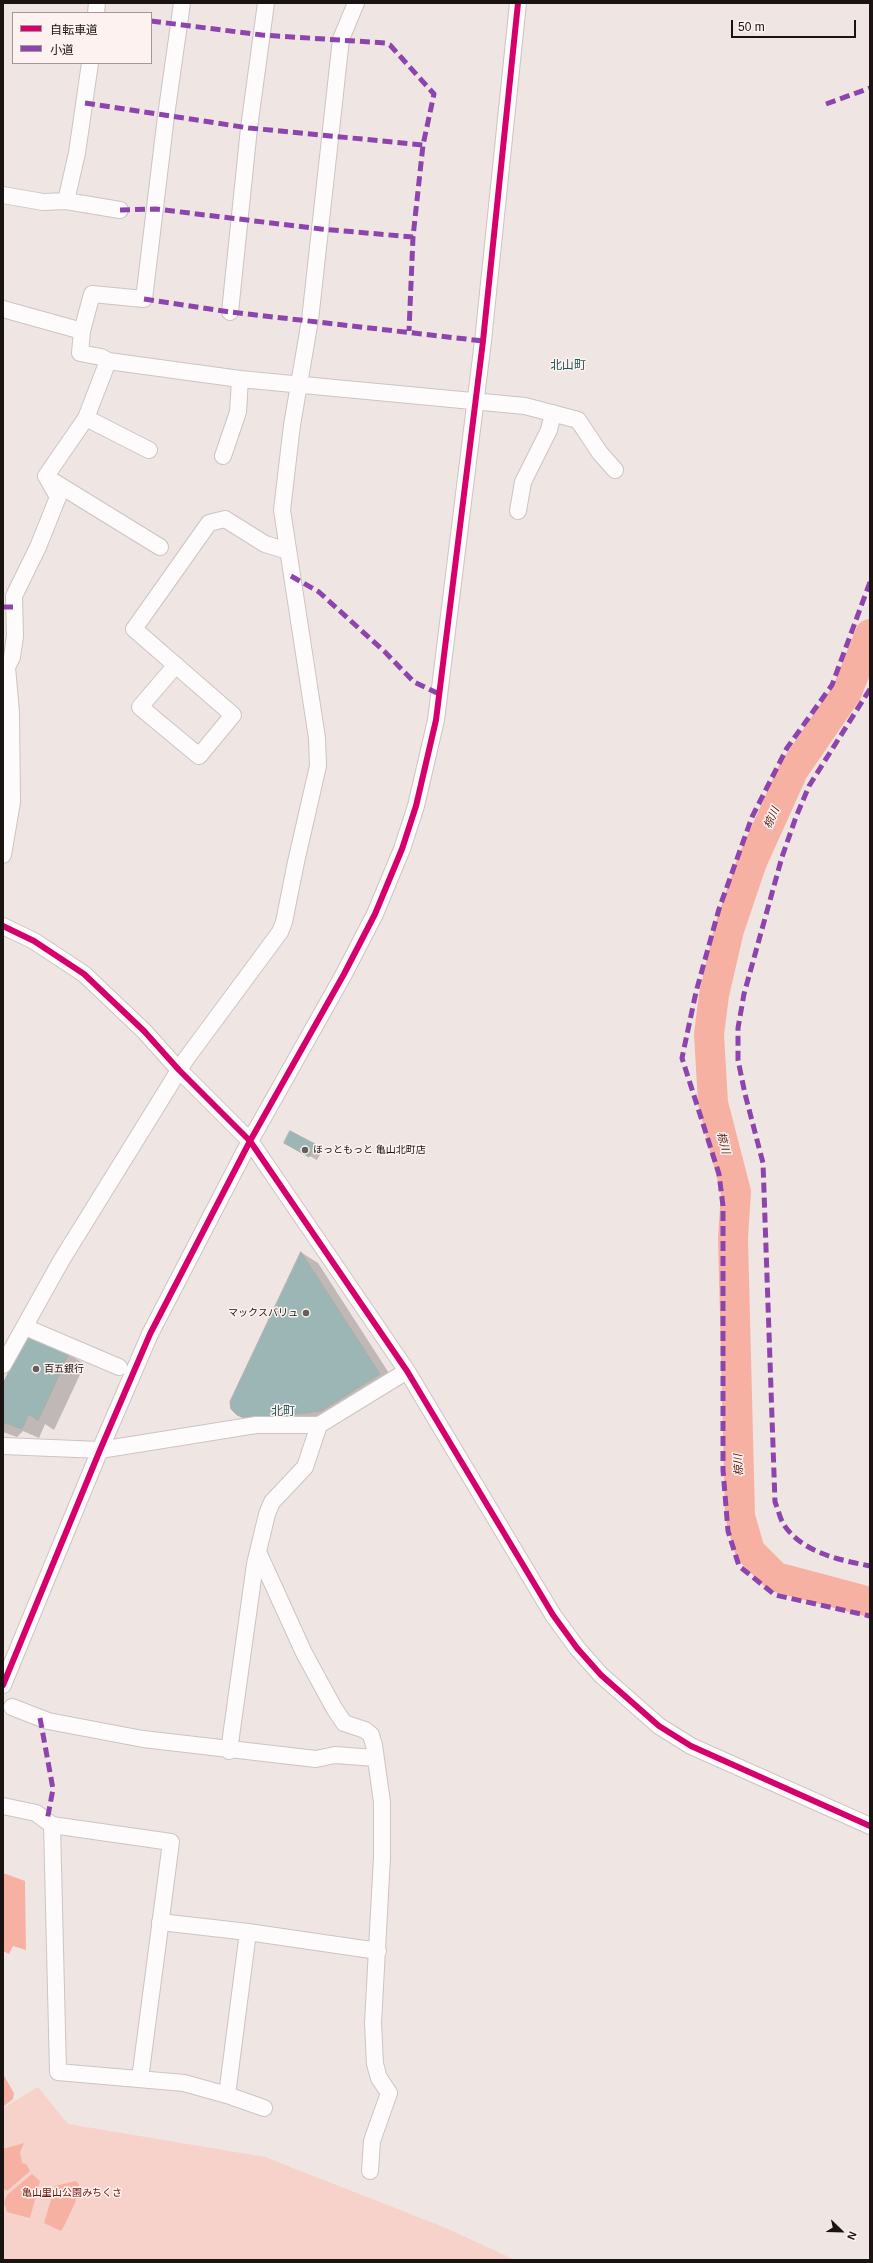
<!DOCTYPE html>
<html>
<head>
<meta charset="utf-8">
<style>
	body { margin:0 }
	#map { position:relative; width:873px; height:2263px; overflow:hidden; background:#efe6e4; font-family:Arial,"Noto Sans JP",sans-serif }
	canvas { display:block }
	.frame { position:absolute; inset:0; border:4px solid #191412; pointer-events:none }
	.legend { position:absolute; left:12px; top:12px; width:140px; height:52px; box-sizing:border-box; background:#fdf2f0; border:1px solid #a29997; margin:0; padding:5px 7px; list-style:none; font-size:12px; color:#191412 }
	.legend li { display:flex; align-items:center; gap:8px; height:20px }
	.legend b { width:20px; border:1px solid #a29997 }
	.north { position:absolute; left:821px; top:2211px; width:40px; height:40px; -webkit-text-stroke:3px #fdf2f0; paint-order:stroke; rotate:113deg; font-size:11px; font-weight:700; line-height:16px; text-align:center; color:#191412 }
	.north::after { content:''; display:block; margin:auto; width:14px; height:18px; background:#191412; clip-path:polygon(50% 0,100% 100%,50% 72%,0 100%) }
	.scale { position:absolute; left:731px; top:20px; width:125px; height:18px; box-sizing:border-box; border:2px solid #191412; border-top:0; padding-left:5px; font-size:12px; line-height:14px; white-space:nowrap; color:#191412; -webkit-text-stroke:3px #fdf2f0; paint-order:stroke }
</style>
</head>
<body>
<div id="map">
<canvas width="873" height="2263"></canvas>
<div class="frame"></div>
<ul class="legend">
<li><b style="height:5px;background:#d6006c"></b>自転車道</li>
<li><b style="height:5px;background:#8e44ad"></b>小道</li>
</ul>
<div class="north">N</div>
<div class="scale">50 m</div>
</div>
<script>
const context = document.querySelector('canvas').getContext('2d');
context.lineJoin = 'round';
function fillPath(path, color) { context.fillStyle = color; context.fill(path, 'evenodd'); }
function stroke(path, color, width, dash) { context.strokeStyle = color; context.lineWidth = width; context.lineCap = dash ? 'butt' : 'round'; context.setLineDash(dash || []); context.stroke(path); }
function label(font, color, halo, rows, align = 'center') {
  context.font = font + ' Arial,"Noto Sans JP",sans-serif'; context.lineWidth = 3; context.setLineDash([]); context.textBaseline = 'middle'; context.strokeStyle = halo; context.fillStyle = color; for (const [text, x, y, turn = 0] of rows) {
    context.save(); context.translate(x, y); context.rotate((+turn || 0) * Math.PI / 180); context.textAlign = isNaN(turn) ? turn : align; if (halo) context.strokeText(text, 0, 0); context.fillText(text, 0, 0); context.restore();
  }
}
const green = new Path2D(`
	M 38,2087 L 68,2124 L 265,2157 L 446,2228 L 515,2260 L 3,2260 L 3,2108 Z`);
const water = new Path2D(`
	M 3,1873 L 25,1881 L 26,1950 L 13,1946 L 9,1954 L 3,1951 Z
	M 3,2074 L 14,2093 L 13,2099 L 3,2107 Z
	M 24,2143 L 20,2152 L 22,2163 L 26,2164 L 30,2171 L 7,2191 L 3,2188 L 3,2149 Z
	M 32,2174 L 40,2181 L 30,2218 L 7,2212 L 4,2202 L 8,2194 Z
	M 76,2181 L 79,2184 L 75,2203 L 63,2228 L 61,2231 L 44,2223 L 55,2186 Z`);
const shadow = new Path2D(`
	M 285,1142 L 315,1145 L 323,1149 L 317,1160 Z
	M 302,1253 L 318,1263 L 396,1384 L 338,1420 L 267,1429 Z
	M 68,1354 L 85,1364 L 54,1430 L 45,1424 L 39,1438 L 23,1431 L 17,1437 L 3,1432 L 3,1386 Z`);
const river = new Path2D(`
	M 870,634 L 847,692 L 793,771 L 752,862 L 729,930 L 714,995 L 709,1034 L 713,1103 L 736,1192 L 733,1238 L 740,1516 L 750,1551 L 776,1577 L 870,1602`);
const building = new Path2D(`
	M 290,1131 L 315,1144 L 309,1157 L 284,1143 Z
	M 301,1252 L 380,1374 L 321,1411 L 249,1420 L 237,1415 L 231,1409 L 230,1402 Z
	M 26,1337 L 69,1353 L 38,1421 L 29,1414 L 22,1429 L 6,1423 L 3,1426 L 3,1384 Z`);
const minor = new Path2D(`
	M 182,3 L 166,116 L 144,299 L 92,294 L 82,331 L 80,353 L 101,357 L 108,361 L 240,379 L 525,406 L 578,420 L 600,453 L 615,470
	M 96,13 L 97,3
	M 3,195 L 43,202 L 66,201 L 77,153 L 90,63
	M 66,201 L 120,210
	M 3,309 L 82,331
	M 230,312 L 249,128 L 266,3
	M 108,361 L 86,418 L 149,450
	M 223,456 L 238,412 L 240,379
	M 51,480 L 160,547
	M 518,511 L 523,482 L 549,430 L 553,413
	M 176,665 L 140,707 L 199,756 L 233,715 L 134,629 L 209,523 L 225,519 L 265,544 L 288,551
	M 3,855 L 12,802 L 11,713 L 7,667 L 12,657 L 15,636 L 14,596 L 38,547 L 58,497 L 46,476 L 86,418
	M 3,926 L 34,941 L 84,974 L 144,1031 L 179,1070 L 250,1141 L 407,1371 L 553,1615 L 577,1648 L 601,1675 L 659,1726 L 691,1746 L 870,1826
	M 25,1327 L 119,1367
	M 3,1365 L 61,1261 L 186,1059 L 280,932 L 284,922 L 296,862 L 318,766 L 317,738 L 282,510 L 292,425 L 310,320 L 341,39 L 356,3
	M 3,1446 L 100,1450 L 256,1425 L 319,1425 L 407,1371
	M 259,1554 L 304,1653 L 334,1708 L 344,1723 L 365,1730 L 371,1735 L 374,1745 L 382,1802 L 382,1857 L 373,2023 L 375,2064 L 379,2078 L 389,2093 L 372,2141 L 370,2171
	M 3,1685 L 100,1450 L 150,1334 L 250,1141 L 344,974 L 375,914 L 402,849 L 416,806 L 436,720 L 483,341 L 518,3
	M 12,1707 L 48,1721 L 143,1739 L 316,1759 L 335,1755 L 375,1758
	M 229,1751 L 255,1564 L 267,1514 L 272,1502 L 305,1467 L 319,1425
	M 3,1806 L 36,1813 L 52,1825 L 171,1842 L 140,2079
	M 52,1825 L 58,2072 L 184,2083 L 227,2095 L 264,2108
	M 160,1922 L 248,1932 L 378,1951
	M 227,2095 L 248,1932`);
const quiet = new Path2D(`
	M 151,21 L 262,35 L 385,43 L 390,45 L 434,94 L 423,145 L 413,237 L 409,331
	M 85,103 L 249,128 L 423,145
	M 826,104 L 870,88
	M 120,210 L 156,209 L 321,229 L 413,237
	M 144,299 L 230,312 L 483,341
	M 291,576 L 319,592 L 385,652 L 414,682 L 439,694
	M 870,582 L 832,685 L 787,748 L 752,817 L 719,909 L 696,992 L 682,1058 L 719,1174 L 723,1206 L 723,1470 L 728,1531 L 739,1566 L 775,1595 L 870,1616
	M 3,607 L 15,607
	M 870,689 L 809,786 L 796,817 L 782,857 L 744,994 L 738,1028 L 738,1060 L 745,1094 L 763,1163 L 775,1502 C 778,1509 780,1519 784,1525 C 803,1553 840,1560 870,1566
	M 40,1718 L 53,1789 L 47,1821`);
const cycleway = new Path2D(`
	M 3,926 L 34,941 L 84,974 L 144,1031 L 179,1070 L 250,1141 L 407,1371 L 553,1615 L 577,1648 L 601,1675 L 659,1726 L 691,1746 L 870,1826
	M 3,1685 L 100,1450 L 150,1334 L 250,1141 L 344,974 L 375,914 L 402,849 L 416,806 L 436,720 L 483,341 L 518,3`);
const markers = [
	[305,1150,4,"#645e5c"],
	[306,1313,4,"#645e5c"],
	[36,1369,4,"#645e5c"]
];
const poiNames = [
	["ほっともっと 亀山北町店",313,1150],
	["マックスバリュ",298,1313,"right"],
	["百五銀行",44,1369]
];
const parkNames = [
	["亀山里山公園みちくさ",72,2193]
];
const waterNames = [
	["椋川",772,818,-66],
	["椋川",723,1143,76],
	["椋川",739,1465,-92]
];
const quarterNames = [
	["北山町",568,366],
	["北町",283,1412]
];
fillPath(green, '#f6d2ca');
fillPath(water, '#f7b1a2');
fillPath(shadow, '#0003');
stroke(river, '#f7b1a2', 30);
fillPath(building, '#9bb6b5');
stroke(building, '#adacab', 1);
stroke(minor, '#ccc4c3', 18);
stroke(minor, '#fdfbfb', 16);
stroke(quiet, '#8e44ad', 5, [10, 5]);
stroke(cycleway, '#d6006c', 6);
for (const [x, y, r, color] of markers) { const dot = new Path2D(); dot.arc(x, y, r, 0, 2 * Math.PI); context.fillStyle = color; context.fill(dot); stroke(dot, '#fdf2f0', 1.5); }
label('10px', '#191412', '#fdf2f0', poiNames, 'left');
label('10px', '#6a1505', '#fdf2f0', parkNames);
label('italic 11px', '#51160b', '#fdf2f0', waterNames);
label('12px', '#205b5a', '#fdf2f0', quarterNames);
</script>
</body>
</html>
